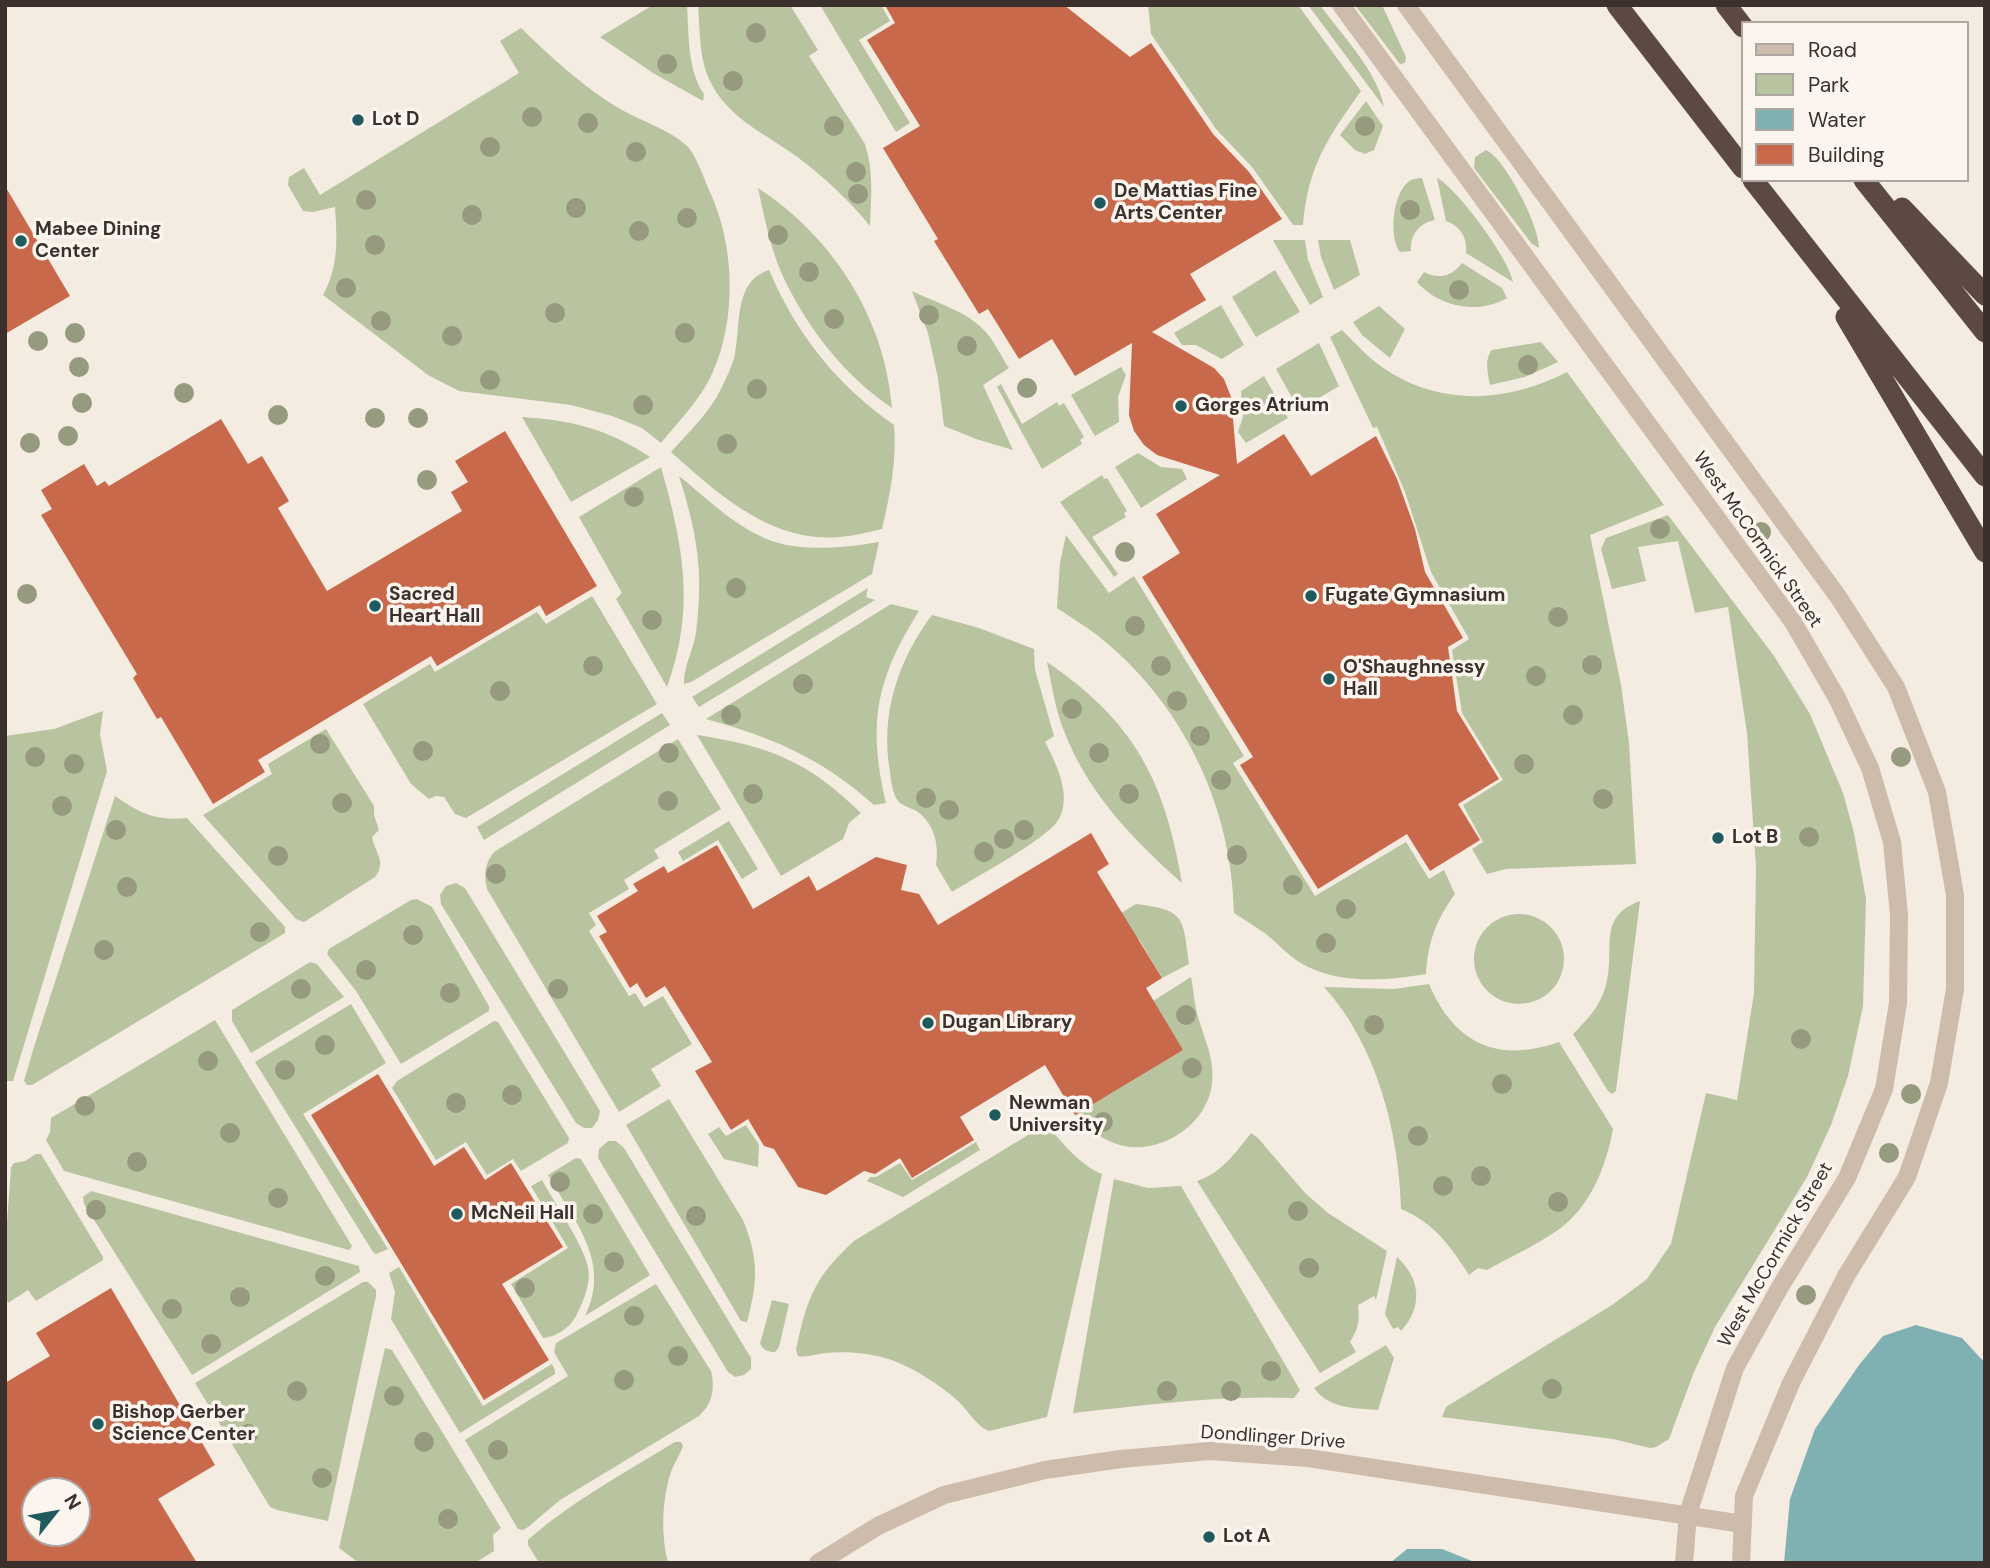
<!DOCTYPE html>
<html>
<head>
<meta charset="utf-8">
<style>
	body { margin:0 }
	#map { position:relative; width:1990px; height:1568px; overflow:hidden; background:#f4ebe1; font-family:"DM Sans",sans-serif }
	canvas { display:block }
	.frame { position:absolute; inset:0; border:7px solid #3b302b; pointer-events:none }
	.legend { position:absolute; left:1741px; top:21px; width:228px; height:161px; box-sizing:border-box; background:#fbf5ee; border:2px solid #aea6a0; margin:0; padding:9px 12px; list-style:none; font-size:21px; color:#3b302b }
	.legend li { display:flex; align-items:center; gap:14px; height:35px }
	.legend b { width:35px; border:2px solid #aea6a0 }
	.north { position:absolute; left:21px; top:1477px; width:70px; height:70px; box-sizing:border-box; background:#fbf5ee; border:2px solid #aea6a0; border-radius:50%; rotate:59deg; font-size:19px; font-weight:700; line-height:28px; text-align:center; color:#3b302b }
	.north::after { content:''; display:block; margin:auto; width:24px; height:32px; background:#1f5a5e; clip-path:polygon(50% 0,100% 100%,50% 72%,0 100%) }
</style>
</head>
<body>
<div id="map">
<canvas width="1990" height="1568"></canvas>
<div class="frame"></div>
<ul class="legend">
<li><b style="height:9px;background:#cdbbac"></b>Road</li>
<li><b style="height:19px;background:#b8c4a0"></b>Park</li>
<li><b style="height:19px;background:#7fb0b2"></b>Water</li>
<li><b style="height:19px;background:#c8694b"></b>Building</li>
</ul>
<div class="north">N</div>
</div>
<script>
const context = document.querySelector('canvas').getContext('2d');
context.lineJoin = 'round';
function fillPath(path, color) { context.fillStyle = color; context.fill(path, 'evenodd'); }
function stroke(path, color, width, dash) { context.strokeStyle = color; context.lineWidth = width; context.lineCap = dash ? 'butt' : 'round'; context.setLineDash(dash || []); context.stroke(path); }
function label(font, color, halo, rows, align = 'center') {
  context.font = font + ' "DM Sans",sans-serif'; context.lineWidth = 7; context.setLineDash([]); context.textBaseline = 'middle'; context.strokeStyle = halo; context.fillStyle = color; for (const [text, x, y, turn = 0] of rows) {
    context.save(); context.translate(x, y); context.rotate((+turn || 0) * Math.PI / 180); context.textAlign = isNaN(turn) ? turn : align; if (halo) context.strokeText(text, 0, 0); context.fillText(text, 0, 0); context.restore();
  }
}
const green = new Path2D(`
	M 653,5 L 687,5 C 689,34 687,69 704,94 L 703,101 L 653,73 L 600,37 Z
	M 698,5 L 790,5 L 818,50 L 809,56 L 865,144 C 874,171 871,198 870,226 C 849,200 823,176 796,156 C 764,133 726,117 709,79 C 699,57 700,29 698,5 Z
	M 820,5 L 881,5 L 890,21 L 859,40 L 910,123 L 896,132 Z
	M 1148,5 L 1298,5 L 1361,91 C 1328,138 1308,165 1303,225 L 1293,225 L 1252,167 L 1216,129 L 1151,34 Z
	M 1308,5 L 1320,5 C 1341,34 1378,72 1384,107 Z
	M 1355,5 L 1382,5 L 1406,57 L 1405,63 L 1400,64 Z
	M 521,28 C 552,58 583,87 620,109 C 641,121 668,129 686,145 C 695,152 705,181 710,192 C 735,247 737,319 712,374 C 700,400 679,421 661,443 L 642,428 L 612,416 L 571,405 L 459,391 L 428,375 L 323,295 C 339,267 337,238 335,207 L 313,212 L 303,211 L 288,185 L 289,177 L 304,168 L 320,195 L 519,73 L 500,41 Z
	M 1366,101 L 1383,126 L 1374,150 L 1365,154 L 1355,150 L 1340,135 Z
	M 1486,150 C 1505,158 1540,227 1539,248 L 1532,244 L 1474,168 L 1475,157 Z
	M 1422,178 L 1435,220 C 1419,223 1410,235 1411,251 L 1400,252 C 1388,237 1393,190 1411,180 C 1413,179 1420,178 1422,178 Z
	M 1437,178 C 1457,188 1510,260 1513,282 L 1466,253 C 1468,238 1460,226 1446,221 Z
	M 758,188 C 833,237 885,318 892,408 C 843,375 805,325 781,272 C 770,246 764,216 758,188 Z
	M 1273,240 L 1305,240 L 1308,260 L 1323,297 L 1310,305 Z
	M 1318,240 L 1350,240 L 1360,275 L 1334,290 L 1321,257 Z
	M 1462,263 L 1502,288 L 1507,298 C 1478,315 1439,307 1417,282 L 1424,272 C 1438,280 1453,276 1462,263 Z
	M 769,270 C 797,335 836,384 894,425 C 897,460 890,495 882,529 C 868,532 854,536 840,537 C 771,543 718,494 671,452 C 689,432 709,413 721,389 C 726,378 733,365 735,354 C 741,323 734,281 769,270 Z
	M 1275,270 L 1300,312 L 1256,337 L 1232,297 Z
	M 912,291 C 936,303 965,310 985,331 C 994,341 1001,356 1009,368 L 983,385 L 1013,450 L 976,439 L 944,426 L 938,378 L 928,333 Z
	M 1221,305 L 1244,345 L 1222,359 L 1196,345 L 1182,345 L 1174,333 Z
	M 1379,306 L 1405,329 L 1390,358 L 1362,335 L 1353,322 Z
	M 1342,330 C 1357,345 1372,362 1391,373 C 1448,407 1510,401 1567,372 L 1664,505 L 1590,535 L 1621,685 L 1629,743 L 1636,864 L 1506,869 L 1487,874 L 1472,849 L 1483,842 L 1463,805 L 1503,780 L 1462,713 L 1452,650 L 1469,639 L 1431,572 L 1405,492 L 1377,427 L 1373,428 L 1330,337 Z
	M 1541,342 L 1558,362 L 1525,377 L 1490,385 C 1488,374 1484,359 1492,350 Z
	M 1319,343 L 1339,386 L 1299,410 L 1276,369 Z
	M 1121,367 L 1126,375 L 1118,397 L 1119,422 L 1095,436 L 1071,395 Z
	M 1264,376 L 1288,418 L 1246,443 L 1238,432 L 1243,417 L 1241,391 Z
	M 1001,384 L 1022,424 L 1057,402 L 1059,406 L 1064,403 L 1084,437 L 1080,440 L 1082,444 L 1042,469 L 997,387 Z
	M 522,417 C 571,420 608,429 650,457 L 571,502 Z
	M 1138,453 L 1161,467 L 1182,469 L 1187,479 L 1141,508 L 1115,467 Z
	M 661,467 C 683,545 696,608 667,687 L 616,599 L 622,593 L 579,517 Z
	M 1102,475 L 1104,479 L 1107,478 L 1127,511 L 1124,513 L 1126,517 L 1092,537 L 1118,574 L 1114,577 L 1060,502 Z
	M 679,476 C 705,497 730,522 762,537 C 795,553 844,548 879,542 L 872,574 L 691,682 L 684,684 C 683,667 694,649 696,632 C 704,572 697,533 679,476 Z
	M 1668,515 L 1774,656 L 1810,714 L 1843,793 L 1854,833 L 1866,899 L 1863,1006 L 1848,1076 L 1831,1125 L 1807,1177 L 1715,1327 L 1694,1372 L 1669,1439 L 1656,1447 L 1650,1448 L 1613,1439 L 1442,1417 L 1446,1407 L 1612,1305 L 1647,1279 L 1671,1244 L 1706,1093 L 1737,1100 L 1754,993 L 1756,868 L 1747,733 L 1728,607 L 1695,613 L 1678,541 L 1638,547 L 1646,581 L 1612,589 L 1601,549 L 1606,538 Z
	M 1066,535 L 1109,593 L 1134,576 L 1244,756 L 1233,763 L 1315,896 L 1406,842 L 1429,879 L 1444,870 L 1455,894 C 1436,920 1428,942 1426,974 C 1386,981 1336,985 1299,962 C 1287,954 1277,943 1266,934 C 1256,927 1245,920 1234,913 C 1232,805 1182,702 1097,635 C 1084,625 1070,617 1057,608 L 1060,563 Z
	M 868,588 L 866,597 L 875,600 L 699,707 L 692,697 Z
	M 592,596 L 657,704 L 466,818 L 455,814 L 444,797 L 436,796 L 429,799 L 411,784 L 363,704 L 430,664 L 435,672 L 537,612 L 546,624 Z
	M 891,604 L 919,611 C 875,681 868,724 886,803 L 874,805 C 823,759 772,737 706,719 Z
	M 932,615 L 979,628 L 1034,649 L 1035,670 L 1054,736 L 1045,742 C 1056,763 1072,795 1059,819 C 1049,838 974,878 952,892 L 936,865 C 939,846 935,825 918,812 C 913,808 904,807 899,802 C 892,794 891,781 890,771 C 880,715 898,660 932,615 Z
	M 1047,662 C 1135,722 1165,781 1182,883 C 1134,841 1087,792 1064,731 C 1055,709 1052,685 1047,662 Z
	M 103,711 L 100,734 L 107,771 L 13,1081 L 5,1081 L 5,736 L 54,729 Z
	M 662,713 L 670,725 L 484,840 L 477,827 Z
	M 326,729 L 374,806 L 374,815 L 379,830 L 372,837 C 375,853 387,862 375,877 L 304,922 L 296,919 L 203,815 L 272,774 L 268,764 Z
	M 697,735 C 769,746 808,761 861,813 L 849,823 L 843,839 L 781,876 Z
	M 678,739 L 721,809 L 654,850 L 659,858 L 624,880 L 629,889 L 589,913 L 596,925 L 589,931 L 629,996 L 635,993 L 644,1007 L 663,996 L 692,1044 L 651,1069 L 661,1086 L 619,1112 L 487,889 C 484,874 484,865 494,852 Z
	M 115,796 C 141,814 155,821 187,818 L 285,927 L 285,933 L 32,1085 L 27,1085 L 24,1081 L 33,1050 Z
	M 729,821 L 758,869 L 742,879 L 718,840 L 683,861 L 678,852 Z
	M 456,883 L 465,888 L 600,1111 L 598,1120 L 592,1128 L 584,1128 L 576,1123 L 441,904 L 440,895 L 446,886 Z
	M 417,899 L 432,907 L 489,1006 L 489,1011 L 401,1064 L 356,991 L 327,954 L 329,949 L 411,900 Z
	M 1640,901 L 1616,1091 L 1612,1094 L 1608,1091 L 1573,1034 C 1588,1019 1601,1005 1606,985 C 1616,949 1596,917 1640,901 Z
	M 1136,904 C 1186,910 1183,918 1189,964 L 1162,978 L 1139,939 L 1120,950 L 1103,924 Z
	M1474 959a45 45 0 1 1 90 0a45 45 0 1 1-90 0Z
	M 310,962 L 317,964 L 344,997 L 251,1053 L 232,1021 L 232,1010 Z
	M 1191,977 C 1193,988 1194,999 1196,1009 C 1202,1035 1215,1056 1212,1083 C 1208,1125 1159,1156 1120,1145 C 1101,1140 1089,1128 1075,1115 L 1182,1050 L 1153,1001 Z
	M 1429,984 C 1455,1045 1498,1063 1559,1042 L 1613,1129 C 1607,1162 1594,1198 1568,1222 C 1545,1242 1513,1255 1487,1270 L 1478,1268 L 1469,1275 C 1449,1244 1435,1224 1401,1209 C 1399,1133 1377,1045 1324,987 L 1394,989 Z
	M 351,1004 L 386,1063 L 303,1114 L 388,1249 L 376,1254 L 373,1252 L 255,1062 Z
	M 215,1020 L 352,1246 L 349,1250 L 64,1171 L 46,1140 L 50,1132 L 51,1118 Z
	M 494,1021 L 498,1022 L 569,1138 L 568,1143 L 521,1171 L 513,1159 L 487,1175 L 466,1142 L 436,1160 L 392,1088 L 397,1081 Z
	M 669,1099 L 743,1220 C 759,1260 758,1281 747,1322 L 741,1321 L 626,1125 Z
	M 1046,1124 C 1062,1142 1078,1164 1102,1174 L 1047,1417 L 989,1431 C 976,1426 968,1410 958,1401 C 941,1386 916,1369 894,1361 C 872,1353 848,1351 825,1353 C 815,1354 807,1358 798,1356 L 796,1350 C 807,1298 814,1278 854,1241 Z
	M 746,1125 L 759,1145 L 758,1167 L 724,1159 L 708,1134 L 719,1127 L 726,1136 Z
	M 1251,1133 L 1258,1138 L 1305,1193 L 1328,1213 L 1387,1251 L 1376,1300 L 1374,1296 L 1358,1305 C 1360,1320 1358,1330 1350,1342 L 1356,1352 L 1320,1373 L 1197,1181 C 1222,1173 1235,1153 1251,1133 Z
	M 608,1141 L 616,1141 L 624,1148 L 751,1358 L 751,1369 L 744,1375 L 735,1377 L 728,1372 L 598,1158 L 599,1149 Z
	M 976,1142 L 980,1150 L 903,1197 L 867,1181 L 870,1177 L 876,1177 L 900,1163 L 912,1180 Z
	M 36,1154 L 41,1154 L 103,1257 L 103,1260 L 36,1301 L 28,1290 L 8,1303 C 0,1286 10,1192 11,1167 L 14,1163 L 25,1161 Z
	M 576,1158 L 581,1159 L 650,1275 L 585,1316 C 612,1262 574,1221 548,1175 Z
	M 1114,1179 L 1148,1188 L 1181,1186 L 1300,1390 L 1294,1398 C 1220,1395 1146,1405 1073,1413 Z
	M 542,1180 C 555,1204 582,1242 588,1267 C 591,1283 584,1300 577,1314 C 571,1327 557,1337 543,1338 L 511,1284 L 568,1248 L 531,1186 Z
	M 91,1191 L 359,1266 L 360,1272 L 192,1375 L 84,1204 L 83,1197 Z
	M 1397,1257 C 1421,1279 1423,1307 1401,1331 L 1398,1327 L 1393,1329 L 1385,1314 Z
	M 399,1267 L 483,1406 L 552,1364 L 555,1370 L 555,1374 L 460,1433 L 391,1319 L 395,1292 L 389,1273 Z
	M 363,1282 L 368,1282 L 376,1290 L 376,1296 L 328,1521 L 277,1510 L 270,1507 L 195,1383 Z
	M 656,1284 L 711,1371 C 715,1389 713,1403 699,1416 L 560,1500 L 528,1527 L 523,1530 L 518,1529 L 465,1440 L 568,1376 L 554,1352 L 556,1343 Z
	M 772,1300 L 789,1304 L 779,1347 L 775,1352 C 767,1352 764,1350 760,1344 Z
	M 1386,1345 L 1394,1358 L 1378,1410 C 1355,1408 1329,1409 1314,1388 Z
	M 385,1348 L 392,1350 L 501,1528 L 493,1535 L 494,1551 L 475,1563 L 359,1563 L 339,1548 Z
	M 675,1442 L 681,1442 L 683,1446 C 679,1457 672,1467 669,1478 C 662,1504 661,1536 668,1563 L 539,1563 L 528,1545 L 528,1540 C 572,1501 626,1472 675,1442 Z`);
const water = new Path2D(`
	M 1916,1325 L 1962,1338 L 1985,1363 L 1985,1563 L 1784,1563 L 1790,1499 L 1815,1429 L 1859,1365 L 1883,1336 Z
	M 1407,1549 L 1442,1549 L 1477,1563 L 1390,1563 Z`);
const building = new Path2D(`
	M 885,5 L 1064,5 L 1130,57 L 1151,43 L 1213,134 L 1249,172 L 1282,219 L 1190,274 L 1206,300 L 1152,332 L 1214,368 L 1224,379 L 1231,397 L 1237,464 L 1284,434 L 1311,476 L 1376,436 L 1397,479 L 1415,529 L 1425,572 L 1463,638 L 1448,647 L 1457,711 L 1499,779 L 1458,804 L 1480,840 L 1430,871 L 1407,834 L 1318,889 L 1240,765 L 1253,757 L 1142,577 L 1180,553 L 1156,514 L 1220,475 L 1157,455 L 1144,445 L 1134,431 L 1129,415 L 1132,343 L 1075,376 L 1052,339 L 1019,359 L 988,309 L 979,314 L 934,241 L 938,239 L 883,148 L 920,126 L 867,40 L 895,23 Z
	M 5,186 L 70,296 L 5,334 Z
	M 221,419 L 248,464 L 262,456 L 289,501 L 278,508 L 327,591 L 462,511 L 451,492 L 468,482 L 455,461 L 505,431 L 597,586 L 546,616 L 540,605 L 437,666 L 431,656 L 258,760 L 265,772 L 213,804 L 161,717 L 157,719 L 133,678 L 137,674 L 41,515 L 52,509 L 41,490 L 84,464 L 97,486 L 105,481 L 109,486 Z
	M 1091,833 L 1109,864 L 1097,872 L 1162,978 L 1146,988 L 1183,1050 L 1075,1115 L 1045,1065 L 960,1117 L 974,1140 L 912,1178 L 900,1158 L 875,1174 L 864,1171 L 826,1195 L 798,1187 L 774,1149 L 764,1146 L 748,1119 L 731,1130 L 695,1071 L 712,1062 L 665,986 L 646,998 L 637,983 L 630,988 L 599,936 L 607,932 L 597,916 L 638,891 L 633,884 L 664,866 L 668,873 L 717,845 L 753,909 L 809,876 L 817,891 L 876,857 L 907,865 L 901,890 L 919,894 L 938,925 Z
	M 378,1074 L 434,1166 L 464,1147 L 485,1180 L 511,1163 L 563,1247 L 502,1284 L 549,1360 L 484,1400 L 311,1115 Z
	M 111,1288 L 215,1465 L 158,1499 L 197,1563 L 5,1563 L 5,1383 L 50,1356 L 36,1333 ZM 35,1491 L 77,1491 L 77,1533 L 35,1533 Z`);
const minor = new Path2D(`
	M 1341,5 L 1793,622 L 1837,698 L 1870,768 L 1892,842 L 1899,915 L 1898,1003 L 1884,1089 L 1847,1178 L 1780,1287 L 1735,1368 L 1688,1514 L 1684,1563
	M 1406,5 L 1839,598 L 1896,687 L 1937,792 L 1955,895 L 1955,989 L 1939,1083 L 1907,1177 L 1846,1276 L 1791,1383 L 1744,1496 L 1741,1563
	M 818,1563 L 878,1526 L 944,1495 L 1045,1470 L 1121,1459 L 1209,1451 L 1308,1458 L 1743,1524`);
const motorway = new Path2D(`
	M 1617,5 L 1743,168
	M 1726,5 L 1743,27
	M 1753,180 L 1985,476
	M 1864,180 L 1985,332
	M 1902,208 L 1985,295
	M 1846,317 L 1985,552`);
const trees = [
	[756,33],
	[667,64],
	[733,81],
	[532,117],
	[588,123],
	[834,126],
	[1365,126],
	[490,147],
	[636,152],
	[856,172],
	[858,194],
	[366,200],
	[576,208],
	[1410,210],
	[472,215],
	[687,218],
	[639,231],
	[778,235],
	[375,245],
	[809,272],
	[346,288],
	[1459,290],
	[555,313],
	[929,315],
	[834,319],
	[381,321],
	[75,333],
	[685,333],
	[452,336],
	[38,341],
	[967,346],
	[1528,365],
	[79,367],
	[490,380],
	[1027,388],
	[757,389],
	[184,393],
	[82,403],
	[643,405],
	[278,415],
	[375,418],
	[418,418],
	[68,436],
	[30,443],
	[727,444],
	[427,480],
	[634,497],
	[1660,529],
	[1761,532],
	[1125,552],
	[736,588],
	[27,594],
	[1558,617],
	[652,620],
	[1135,626],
	[1592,665],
	[593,666],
	[1161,666],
	[1536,676],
	[803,684],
	[500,691],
	[1177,701],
	[1072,709],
	[731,715],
	[1573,715],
	[1200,736],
	[320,744],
	[423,751],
	[669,753],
	[1099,753],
	[35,757],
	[1901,757],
	[74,764],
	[1524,764],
	[1221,780],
	[753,794],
	[1129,794],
	[926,798],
	[1603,799],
	[668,801],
	[342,803],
	[62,806],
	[949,810],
	[116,830],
	[1024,830],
	[1809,837],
	[1004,839],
	[984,852],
	[1237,855],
	[278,856],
	[496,874],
	[1293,885],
	[127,887],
	[1346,909],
	[260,932],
	[413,935],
	[1326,943],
	[104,950],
	[366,970],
	[301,989],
	[558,989],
	[450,993],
	[1186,1015],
	[1374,1025],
	[1801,1039],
	[325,1045],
	[208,1061],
	[1192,1068],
	[285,1070],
	[1502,1084],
	[1911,1094],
	[512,1095],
	[456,1103],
	[85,1106],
	[1103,1122],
	[230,1133],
	[1418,1136],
	[1889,1153],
	[137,1162],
	[1481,1176],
	[560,1182],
	[1443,1186],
	[278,1198],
	[1558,1202],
	[96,1210],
	[1298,1211],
	[593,1214],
	[696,1216],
	[614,1262],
	[1309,1268],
	[325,1276],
	[525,1288],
	[1806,1295],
	[240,1297],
	[172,1309],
	[634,1316],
	[211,1344],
	[678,1356],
	[1271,1371],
	[624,1380],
	[1552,1389],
	[297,1391],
	[1167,1391],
	[1231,1391],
	[394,1396],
	[248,1434],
	[424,1442],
	[498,1450],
	[322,1478],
	[448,1519]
];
const markers = [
	[358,120,7,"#1f5a5e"],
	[1100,203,7,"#1f5a5e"],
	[21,241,7,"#1f5a5e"],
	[1181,406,7,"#1f5a5e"],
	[1311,596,7,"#1f5a5e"],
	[375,606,7,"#1f5a5e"],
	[1329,679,7,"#1f5a5e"],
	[1718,838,7,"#1f5a5e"],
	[928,1023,7,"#1f5a5e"],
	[995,1115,7,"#1f5a5e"],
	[457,1214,7,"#1f5a5e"],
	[98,1424,7,"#1f5a5e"],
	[1209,1537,7,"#1f5a5e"]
];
const poiNames = [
	["Lot D",372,120],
	["De Mattias Fine",1114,192],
	["Arts Center",1114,214],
	["Mabee Dining",35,230],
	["Center",35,252],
	["Gorges Atrium",1195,406],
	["Sacred",389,595],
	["Heart Hall",389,617],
	["Fugate Gymnasium",1325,596],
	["O'Shaughnessy",1343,668],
	["Hall",1343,690],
	["Lot B",1732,838],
	["Dugan Library",942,1023],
	["Newman",1009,1104],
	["University",1009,1126],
	["McNeil Hall",471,1214],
	["Bishop Gerber",112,1413],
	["Science Center",112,1435],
	["Lot A",1223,1537]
];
const streetNames = [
	["West McCormick Street",1757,540,55],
	["West McCormick Street",1776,1255,-60],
	["Dondlinger Drive",1273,1438,4]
];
fillPath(green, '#b8c4a0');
fillPath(water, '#7fb0b2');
fillPath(building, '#c8694b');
stroke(minor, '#cdbbac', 18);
stroke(motorway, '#5c4a42', 21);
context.fillStyle = '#969b7f';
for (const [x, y] of trees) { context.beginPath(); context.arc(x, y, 10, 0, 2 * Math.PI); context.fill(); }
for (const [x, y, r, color] of markers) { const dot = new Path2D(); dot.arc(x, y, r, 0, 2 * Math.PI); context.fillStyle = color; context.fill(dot); stroke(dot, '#fbf5ee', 2.5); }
label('bold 19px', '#3b302b', '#fbf5ee', poiNames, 'left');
label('19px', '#3b302b', '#fbf5ee', streetNames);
</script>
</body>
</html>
